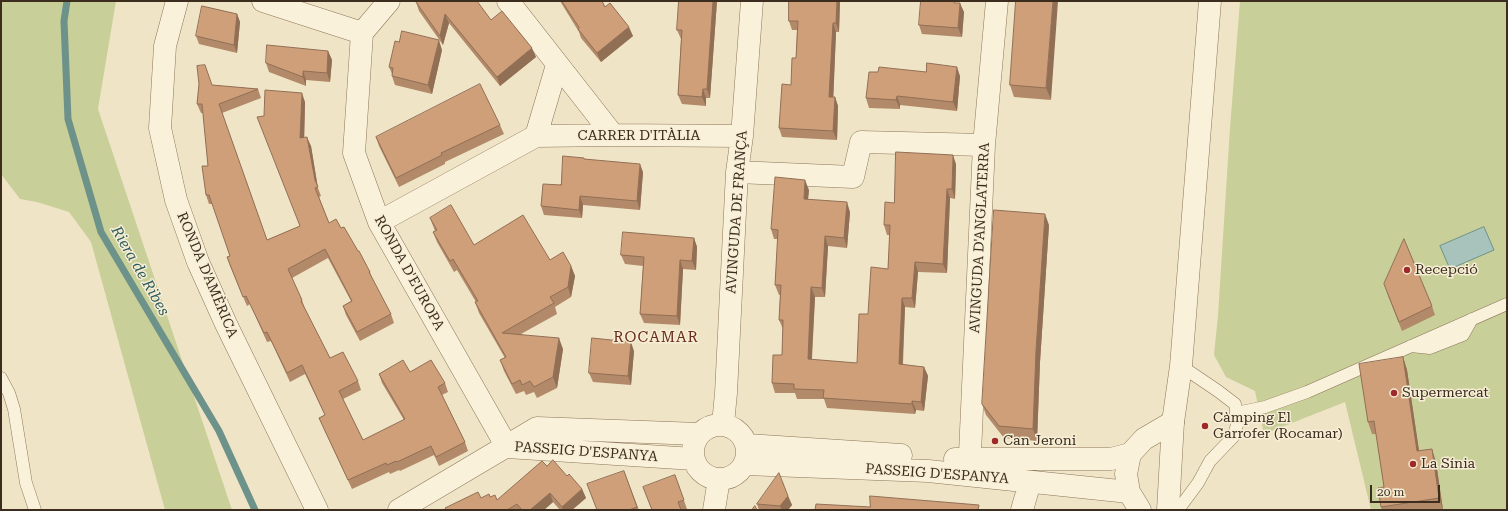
<!DOCTYPE html>
<html>
<head>
<meta charset="utf-8">
<style>
	body { margin:0 }
	#map { position:relative; width:1508px; height:511px; overflow:hidden; background:#f0e4c6; font-family:"Roboto Serif",serif }
	canvas { display:block }
	.frame { position:absolute; inset:0; border:2px solid #3c2d1f; pointer-events:none }
	.scale { position:absolute; left:1370px; top:485px; width:70px; height:18px; box-sizing:border-box; border:2px solid #3c2d1f; border-top:0; padding-left:5px; font-size:12px; line-height:14px; white-space:nowrap; color:#3c2d1f; -webkit-text-stroke:3px #f7eed6; paint-order:stroke }
</style>
</head>
<body>
<div id="map">
<canvas width="1508" height="511"></canvas>
<div class="frame"></div>
<div class="scale">20 m</div>
</div>
<script>
const context = document.querySelector('canvas').getContext('2d');
context.lineJoin = 'round';
function fillPath(path, color) { context.fillStyle = color; context.fill(path, 'evenodd'); }
function stroke(path, color, width, dash) { context.strokeStyle = color; context.lineWidth = width; context.lineCap = dash ? 'butt' : 'round'; context.setLineDash(dash || []); context.stroke(path); }
function label(font, color, halo, rows, align = 'center') {
  context.font = font + ' "Roboto Serif",serif'; context.lineWidth = 3; context.setLineDash([]); context.textBaseline = 'middle'; context.strokeStyle = halo; context.fillStyle = color; for (const [text, x, y, turn = 0] of rows) {
    context.save(); context.translate(x, y); context.rotate((+turn || 0) * Math.PI / 180); context.textAlign = isNaN(turn) ? turn : align; if (halo) context.strokeText(text, 0, 0); context.fillText(text, 0, 0); context.restore();
  }
}
const green = new Path2D(`
	M 1,1 L 116,1 L 98,109 L 232,510 L 165,510 L 91,242 L 69,212 L 37,202 L 20,199 L 1,174 Z
	M 1240,1 L 1507,1 L 1507,510 L 1371,510 L 1345,402 L 1264,434 L 1255,391 L 1226,377 L 1214,355 L 1218,315 L 1230,128 Z`);
const water = new Path2D(`
	M 1484,227 L 1494,250 L 1450,269 L 1440,246 Z`);
const stream = new Path2D(`
	M 67,1 L 64,21 L 68,119 L 101,232 L 219,431 L 255,510`);
const service = new Path2D(`
	M 1411,346 L 1430,348 L 1463,335 L 1472,319
	M 1,378 L 9,393 L 14,409 L 26,483 L 35,510
	M 1236,413 L 1265,407 L 1307,392 L 1507,304
	M 1178,510 L 1198,483 L 1210,461 L 1233,437 L 1238,422 L 1235,404 L 1218,391 L 1181,366`);
const minor = new Path2D(`
	M 177,1 L 165,46 L 160,128 L 176,200 L 198,262 L 226,324 L 317,510
	M 263,1 L 362,33
	M 389,1 L 362,33 L 354,153 L 379,222 L 507,447
	M 508,1 L 613,135
	M 536,136 L 613,135 L 742,136
	M 737,172 L 853,177 L 861,142 L 984,145
	M 379,222 L 536,136 L 557,65
	M 723,424 L 726,393 L 737,172 L 742,136 L 752,1
	M693 452a27 27 0 1 1 54 0a27 27 0 1 1-54 0Z
	M 747,445 L 901,455
	M 507,447 L 694,459
	M 955,459 L 1111,459 L 1130,454
	M 745,464 L 928,471 L 1129,492
	M 969,475 L 984,145 L 997,1
	M 399,510 L 537,428 L 699,434
	M 714,510 L 719,479
	M 1022,510 L 1030,482
	M 1140,510 L 1129,492 L 1126,474 L 1130,454 L 1144,439 L 1173,422`);
const tertiary = new Path2D(`
	M 1168,510 L 1173,422 L 1181,366 L 1210,1`);
const wall = new Path2D(`
	M 560,1 L 602,1 L 605,7 L 633,36 L 601,62 L 581,38 L 579,32 Z
	M 679,1 L 717,1 L 710,98 L 706,98 L 706,106 L 682,104 L 678,95 L 681,39 L 677,30 Z
	M 789,1 L 840,1 L 839,32 L 836,32 L 833,97 L 835,97 L 838,106 L 837,140 L 782,137 L 779,128 L 791,85 L 796,58 L 797,30 L 792,30 L 789,21 Z
	M 1016,1 L 1051,100 L 1014,97 L 1010,85 Z
	M 416,2 L 491,20 L 536,57 L 500,86 L 449,23 L 443,45 L 419,11 Z
	M 958,3 L 964,12 L 962,37 L 922,34 L 919,25 Z
	M 237,14 L 240,22 L 237,53 L 199,44 L 196,36 Z
	M 442,50 L 432,94 L 395,85 L 392,76 L 392,74 L 389,67 Z
	M 328,51 L 332,60 L 330,82 L 306,80 L 306,86 L 269,72 L 266,63 Z
	M 878,72 L 960,76 L 957,111 L 900,105 L 900,109 L 869,108 L 866,98 Z
	M 199,84 L 258,89 L 261,98 L 222,113 L 267,240 L 300,226 L 264,116 L 305,102 L 304,137 L 311,146 L 318,188 L 321,196 L 319,197 L 329,223 L 341,228 L 358,251 L 370,272 L 373,281 L 391,314 L 394,323 L 360,341 L 346,315 L 343,306 L 351,301 L 328,258 L 292,278 L 302,300 L 305,309 L 330,358 L 358,381 L 361,390 L 343,399 L 363,440 L 404,420 L 382,383 L 379,374 L 410,372 L 445,383 L 448,392 L 442,395 L 465,442 L 468,451 L 439,466 L 434,455 L 400,471 L 399,470 L 390,474 L 389,472 L 352,489 L 323,427 L 319,418 L 325,415 L 305,374 L 290,382 L 271,341 L 267,342 L 250,304 L 247,306 L 230,266 L 227,257 L 230,256 L 213,204 L 209,204 L 206,195 L 208,166 L 203,113 L 201,113 L 197,104 Z
	M 500,125 L 504,134 L 445,162 L 445,164 L 399,187 L 379,146 L 376,137 Z
	M 584,158 L 584,159 L 643,172 L 640,210 L 583,205 L 582,218 L 544,215 L 541,206 Z
	M 956,164 L 955,199 L 950,198 L 947,273 L 918,272 L 915,308 L 905,307 L 903,365 L 924,367 L 928,376 L 924,411 L 916,410 L 915,414 L 827,408 L 824,399 L 797,399 L 795,393 L 775,393 L 772,383 L 782,355 L 783,329 L 779,320 L 780,295 L 779,295 L 775,285 L 778,239 L 774,239 L 771,229 L 809,190 L 808,199 L 850,212 L 847,248 L 828,246 L 825,297 L 815,297 L 812,360 L 857,363 L 868,314 L 888,269 L 890,235 L 887,235 L 884,225 L 894,203 Z
	M 430,218 L 474,245 L 550,260 L 571,266 L 575,276 L 571,297 L 555,307 L 557,314 L 521,334 L 563,349 L 557,388 L 537,398 L 534,392 L 526,395 L 524,391 L 516,394 L 504,371 L 500,360 L 505,358 L 479,313 L 475,302 L 476,302 L 457,270 L 454,272 L 437,242 L 433,232 L 435,231 Z
	M 1049,225 L 1040,362 L 1037,441 L 1004,438 L 986,415 L 982,404 Z
	M 694,238 L 697,247 L 696,270 L 683,269 L 680,325 L 644,323 L 640,314 L 643,266 L 625,264 L 621,255 Z
	M 1387,293 L 1432,306 L 1435,315 L 1402,331 Z
	M 634,351 L 631,385 L 593,382 L 589,373 Z
	M 1403,357 L 1407,370 L 1419,451 L 1436,462 L 1443,510 L 1382,510 L 1381,507 L 1384,487 L 1376,434 L 1372,434 L 1368,422 Z
	M 547,466 L 567,476 L 582,489 L 586,498 L 572,510 L 560,510 L 553,502 L 544,510 L 445,510 L 481,498 L 490,497 L 497,500 Z
	M 624,471 L 639,510 L 596,510 Z
	M 675,475 L 687,509 L 684,510 L 652,510 Z
	M 788,496 L 792,505 L 788,510 L 759,510 L 757,504 Z`);
const shadedWall = new Path2D(`
	M 713,1 L 717,1 L 710,98 L 707,89 Z
	M 837,1 L 840,1 L 839,32 L 836,23 Z
	M 1053,1 L 1058,1 L 1051,100 L 1046,88 Z
	M 960,3 L 964,12 L 962,37 L 958,28 Z
	M 237,14 L 240,22 L 237,53 L 234,45 Z
	M 445,14 L 449,23 L 443,45 L 440,36 Z
	M 833,23 L 836,32 L 833,106 L 829,97 Z
	M 629,27 L 633,36 L 601,62 L 597,53 Z
	M 439,40 L 442,50 L 432,94 L 428,85 Z
	M 532,48 L 536,57 L 500,86 L 497,77 Z
	M 328,51 L 332,60 L 330,82 L 327,73 Z
	M 957,67 L 960,76 L 957,111 L 953,102 Z
	M 303,71 L 306,80 L 306,86 L 303,77 Z
	M 703,89 L 706,98 L 706,106 L 702,97 Z
	M 302,93 L 305,102 L 304,147 L 300,138 Z
	M 897,96 L 900,105 L 900,109 L 896,100 Z
	M 835,97 L 838,106 L 837,140 L 833,131 Z
	M 307,137 L 311,146 L 318,189 L 315,180 Z
	M 953,155 L 956,164 L 955,199 L 952,189 Z
	M 640,164 L 643,172 L 640,210 L 637,201 Z
	M 805,180 L 809,190 L 807,208 L 804,199 Z
	M 947,189 L 950,198 L 947,273 L 943,264 Z
	M 580,196 L 583,205 L 582,218 L 579,210 Z
	M 847,202 L 850,212 L 847,248 L 844,238 Z
	M 1045,214 L 1049,225 L 1040,362 L 1037,441 L 1033,429 L 1036,351 Z
	M 825,236 L 828,246 L 825,297 L 822,288 Z
	M 694,238 L 697,247 L 696,270 L 692,261 Z
	M 680,260 L 683,269 L 680,325 L 677,316 Z
	M 915,262 L 918,272 L 915,308 L 912,298 Z
	M 571,266 L 575,276 L 571,297 L 568,287 Z
	M 811,287 L 815,297 L 811,369 L 808,359 Z
	M 902,298 L 905,307 L 902,374 L 899,364 Z
	M 559,338 L 563,349 L 557,388 L 553,377 Z
	M 631,342 L 634,351 L 631,385 L 628,376 Z
	M 1403,357 L 1407,370 L 1421,464 L 1417,451 Z
	M 924,367 L 928,376 L 924,411 L 921,402 Z
	M 912,401 L 916,410 L 915,414 L 912,404 Z
	M 1432,449 L 1436,462 L 1443,510 L 1439,498 Z
	M 582,489 L 586,498 L 572,510 L 563,510 L 562,507 Z
	M 550,493 L 553,502 L 544,510 L 530,510 Z
	M 788,496 L 792,505 L 788,510 L 782,510 L 780,506 Z`);
const building = new Path2D(`
	M 418,1 L 477,1 L 491,20 L 502,11 L 532,48 L 497,77 L 445,14 L 440,36 L 416,2 Z
	M 562,1 L 602,1 L 605,7 L 610,3 L 629,27 L 597,53 L 578,29 L 579,28 Z
	M 679,1 L 713,1 L 707,89 L 703,89 L 702,97 L 678,95 L 682,30 L 677,30 Z
	M 789,1 L 837,1 L 836,23 L 833,23 L 829,97 L 835,97 L 833,131 L 779,128 L 782,84 L 791,85 L 792,58 L 796,58 L 798,21 L 789,21 Z
	M 921,1 L 954,1 L 954,3 L 960,3 L 958,28 L 919,25 Z
	M 1016,1 L 1053,1 L 1046,88 L 1010,85 Z
	M 202,6 L 237,14 L 234,45 L 196,36 Z
	M 402,31 L 439,40 L 428,85 L 392,76 L 393,68 L 389,67 L 395,41 L 399,42 Z
	M 267,45 L 328,51 L 327,73 L 303,71 L 303,77 L 266,63 Z
	M 927,63 L 957,67 L 953,102 L 897,96 L 896,100 L 866,98 L 869,72 L 878,72 L 879,67 L 926,72 Z
	M 205,65 L 212,85 L 258,89 L 219,104 L 267,240 L 300,226 L 257,117 L 264,116 L 265,90 L 302,93 L 300,138 L 307,137 L 315,180 L 318,187 L 315,188 L 329,223 L 336,219 L 341,228 L 344,227 L 358,251 L 359,251 L 370,272 L 369,272 L 391,314 L 357,332 L 343,306 L 352,301 L 325,249 L 288,269 L 302,300 L 301,301 L 330,358 L 343,352 L 358,381 L 339,391 L 363,440 L 405,419 L 379,374 L 403,360 L 410,372 L 431,360 L 445,383 L 438,387 L 465,442 L 436,457 L 431,446 L 397,462 L 396,461 L 387,465 L 386,463 L 348,480 L 319,418 L 325,415 L 302,365 L 287,373 L 267,332 L 264,333 L 246,296 L 243,297 L 227,257 L 230,256 L 209,195 L 206,195 L 202,166 L 208,166 L 202,104 L 197,104 L 199,84 L 197,66 Z
	M 480,84 L 500,125 L 441,153 L 442,155 L 396,178 L 376,137 Z
	M 896,152 L 953,155 L 952,189 L 947,189 L 943,264 L 915,262 L 912,298 L 902,298 L 899,364 L 924,367 L 921,402 L 912,401 L 912,404 L 823,398 L 824,390 L 794,389 L 794,384 L 772,383 L 773,355 L 782,355 L 783,320 L 779,320 L 781,285 L 775,285 L 778,230 L 771,229 L 775,177 L 805,180 L 804,199 L 847,202 L 844,238 L 825,236 L 822,288 L 811,287 L 808,359 L 857,363 L 859,314 L 868,314 L 871,267 L 888,269 L 890,225 L 884,225 L 885,202 L 894,203 Z
	M 563,156 L 584,158 L 584,159 L 640,164 L 637,201 L 580,196 L 579,210 L 541,206 L 543,184 L 561,185 Z
	M 451,205 L 474,245 L 523,215 L 550,260 L 563,252 L 571,266 L 568,287 L 550,297 L 554,303 L 502,333 L 559,338 L 553,377 L 534,387 L 530,381 L 522,385 L 520,380 L 512,384 L 500,360 L 506,357 L 475,302 L 478,301 L 453,259 L 450,261 L 433,232 L 437,230 L 430,218 Z
	M 994,210 L 1045,214 L 1036,351 L 1033,429 L 999,426 L 982,404 Z
	M 623,232 L 694,238 L 692,261 L 680,260 L 677,316 L 640,314 L 644,257 L 621,255 Z
	M 1404,239 L 1432,306 L 1399,322 L 1384,284 Z
	M 592,338 L 631,342 L 628,376 L 589,373 Z
	M 1403,357 L 1417,451 L 1432,449 L 1439,498 L 1381,507 L 1378,488 L 1384,487 L 1374,421 L 1368,422 L 1359,364 Z
	M 553,460 L 567,476 L 569,474 L 582,489 L 562,507 L 550,493 L 530,510 L 522,510 L 517,504 L 507,510 L 446,510 L 445,508 L 478,492 L 481,498 L 489,494 L 490,497 L 495,495 L 497,500 L 542,461 L 547,466 Z
	M 624,471 L 637,507 L 629,510 L 597,510 L 587,484 Z
	M 779,473 L 788,496 L 780,506 L 757,504 Z
	M 675,475 L 684,500 L 678,502 L 681,510 L 652,510 L 643,487 Z
	M 870,496 L 979,505 L 978,510 L 815,510 L 816,504 L 870,507 Z
	M 755,506 L 757,510 L 752,510 Z`);
const markers = [
	[1407,270,4,"#9e2928"],
	[1394,393,4,"#9e2928"],
	[1205,426,4,"#9e2928"],
	[995,441,4,"#9e2928"],
	[1413,464,4,"#9e2928"]
];
const streetNames = [
	["CARRER D'ITÀLIA",639,136],
	["AVINGUDA DE FRANÇA",737,212,-86],
	["AVINGUDA D'ANGLATERRA",980,238,-87],
	["RONDA D'EUROPA",409,273,61],
	["RONDA D'AMÈRICA",207,275,67],
	["PASSEIG D'ESPANYA",586,452,4],
	["PASSEIG D'ESPANYA",937,474,4]
];
const poiNames = [
	["Recepció",1415,270],
	["Supermercat",1402,393],
	["Càmping El",1213,418],
	["Garrofer (Rocamar)",1213,434],
	["Can Jeroni",1003,441],
	["La Sínia",1421,464]
];
const waterNames = [
	["Riera de Ribes",140,271,60]
];
const neighbourhoodNames = [
	["ROCAMAR",656,338]
];
fillPath(green, '#c8cf99');
fillPath(water, '#a7c3bc');
stroke(water, '#6d928a', 1);
stroke(stream, '#6d928a', 7);
stroke(service, '#8c765b', 13);
stroke(minor, '#8c765b', 23);
stroke(tertiary, '#8c765b', 23);
stroke(service, '#faf1da', 12);
stroke(minor, '#faf1da', 22);
stroke(tertiary, '#faf1da', 22);
fillPath(wall, '#b28969');
fillPath(shadedWall, '#916f55');
fillPath(building, '#cf9f7a');
stroke(building, '#916f55', 1);
for (const [x, y, r, color] of markers) { const dot = new Path2D(); dot.arc(x, y, r, 0, 2 * Math.PI); context.fillStyle = color; context.fill(dot); stroke(dot, '#f7eed6', 1.5); }
label('14px', '#3c2d1f', '#f7eed6', streetNames);
label('14px', '#3c2d1f', '#f7eed6', poiNames, 'left');
label('italic 15px', '#2e5c5a', '#f7eed6', waterNames);
context.letterSpacing = '1px';
label('15px', '#6a2e1d', '#f7eed6', neighbourhoodNames);
context.letterSpacing = '0px';
</script>
</body>
</html>
